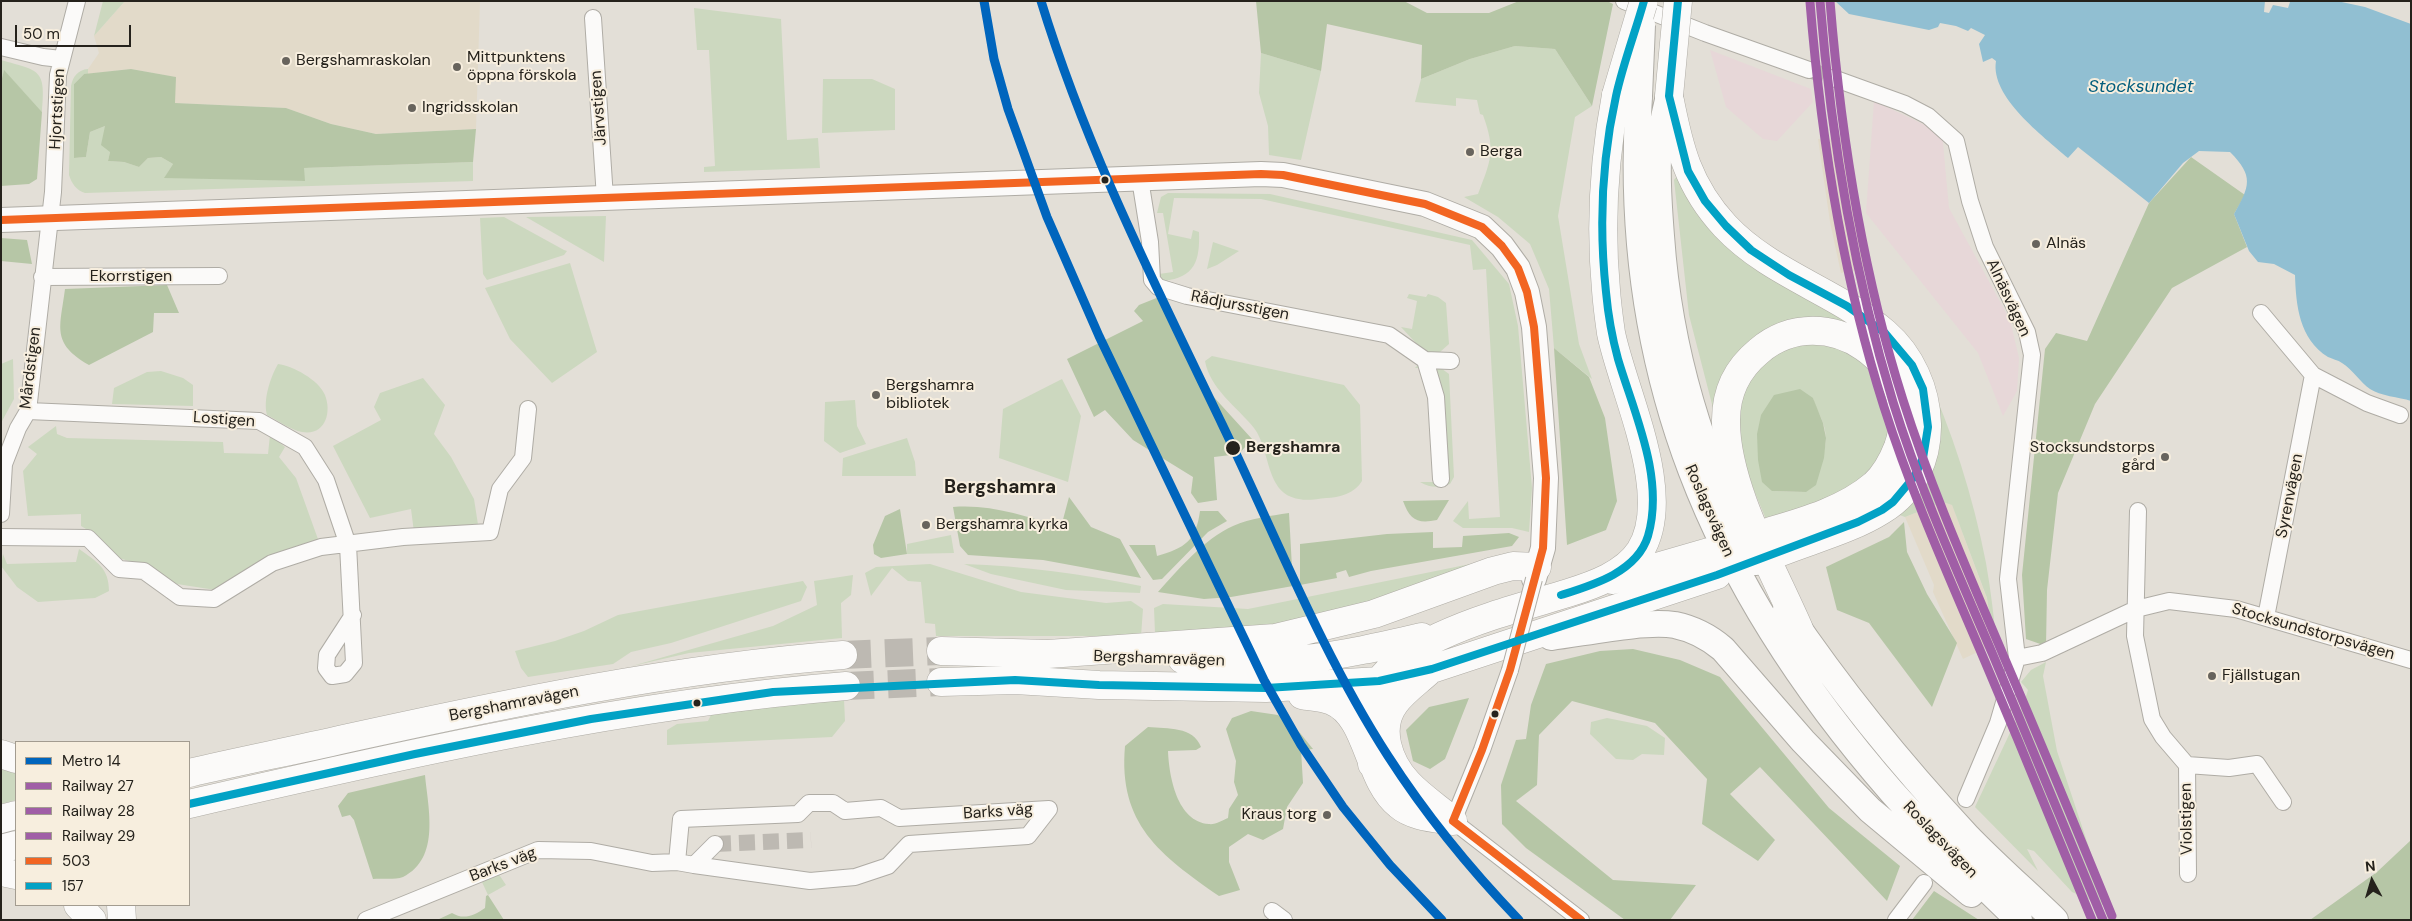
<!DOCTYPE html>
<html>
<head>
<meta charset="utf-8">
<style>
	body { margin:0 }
	#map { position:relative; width:2412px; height:921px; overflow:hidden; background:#e3dfd7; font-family:"DM Sans",sans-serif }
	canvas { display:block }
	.frame { position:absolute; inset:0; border:2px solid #25221c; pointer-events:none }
	.legend { position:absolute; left:15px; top:741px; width:175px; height:165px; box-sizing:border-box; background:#f7eede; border:1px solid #a39c90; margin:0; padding:6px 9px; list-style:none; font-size:15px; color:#25221c }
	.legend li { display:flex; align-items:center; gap:10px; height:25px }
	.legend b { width:25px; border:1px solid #a39c90 }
	.north { position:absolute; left:2347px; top:856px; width:50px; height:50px; -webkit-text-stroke:4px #f7eede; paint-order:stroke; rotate:354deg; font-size:14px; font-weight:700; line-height:20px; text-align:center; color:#25221c }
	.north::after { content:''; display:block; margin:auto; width:18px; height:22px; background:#25221c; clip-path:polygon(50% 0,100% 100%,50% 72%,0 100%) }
	.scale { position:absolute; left:15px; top:25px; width:116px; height:22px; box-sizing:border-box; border:2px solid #25221c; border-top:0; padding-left:6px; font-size:15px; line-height:18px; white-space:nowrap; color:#25221c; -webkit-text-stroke:4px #f7eede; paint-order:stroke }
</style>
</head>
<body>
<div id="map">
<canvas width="2412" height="921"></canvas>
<div class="frame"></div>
<ul class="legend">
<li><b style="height:6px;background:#0065bd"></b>Metro 14</li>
<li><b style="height:6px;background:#a05ea6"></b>Railway 27</li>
<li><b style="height:6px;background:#a05ea6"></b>Railway 28</li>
<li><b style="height:6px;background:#a05ea6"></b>Railway 29</li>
<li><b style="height:6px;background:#f26522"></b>503</li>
<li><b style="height:6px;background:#02a2c5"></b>157</li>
</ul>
<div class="north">N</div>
<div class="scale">50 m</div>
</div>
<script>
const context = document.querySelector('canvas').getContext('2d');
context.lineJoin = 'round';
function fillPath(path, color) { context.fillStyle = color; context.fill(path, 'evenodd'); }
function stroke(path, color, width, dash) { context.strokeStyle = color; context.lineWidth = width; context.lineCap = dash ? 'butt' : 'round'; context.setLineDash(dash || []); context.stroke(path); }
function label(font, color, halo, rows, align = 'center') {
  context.font = font + ' "DM Sans",sans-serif'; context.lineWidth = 4; context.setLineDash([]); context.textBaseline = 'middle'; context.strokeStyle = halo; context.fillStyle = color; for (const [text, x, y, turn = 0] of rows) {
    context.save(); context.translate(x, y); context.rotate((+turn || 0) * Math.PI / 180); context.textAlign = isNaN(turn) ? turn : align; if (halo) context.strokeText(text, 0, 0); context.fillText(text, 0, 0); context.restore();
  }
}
const commercial = new Path2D(`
	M 1710,50 L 1811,89 L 1813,102 L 1777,141 L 1763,139 L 1726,107 Z
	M 1874,101 L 1942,133 L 1949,208 L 2010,320 L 2019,358 L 2017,391 L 2003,416 L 1978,353 L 1866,213 Z`);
const built = new Path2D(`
	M 125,1 L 480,1 L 476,129 L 376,134 L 331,124 L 286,108 L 174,103 L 175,77 L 131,69 L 88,74 L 88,69 L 99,53 L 94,36 Z
	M 1841,138 L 1864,269 L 1841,273 L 1830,222 L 1818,139 Z
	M 1943,502 L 1952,505 L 1987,599 L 1994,644 L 1963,659 L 1933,592 L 1934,585 L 1905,517 Z`);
const green = new Path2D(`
	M 103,1 L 125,1 L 94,36 Z
	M 694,8 L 781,19 L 787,140 L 818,138 L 820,168 L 704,172 L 704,167 L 715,166 L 709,50 L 697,50 Z
	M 1515,46 L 1555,49 L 1592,106 L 1575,117 L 1558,216 L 1579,344 L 1592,379 L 1554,348 L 1549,289 L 1530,244 L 1498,217 L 1464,197 L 1478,194 C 1491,160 1496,151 1483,115 L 1480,114 L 1477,100 L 1456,98 L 1456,106 L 1415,102 L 1421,79 L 1470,59 Z
	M 1261,53 L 1321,71 L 1301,160 L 1269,155 L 1268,126 L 1259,93 Z
	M 1,60 C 40,71 46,69 42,112 L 4,71 L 1,82 Z
	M 88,69 L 88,74 L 84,74 L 74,84 L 74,158 L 86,157 L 90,132 L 105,126 L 110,152 L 108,161 L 124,162 L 139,167 L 148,158 L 161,157 L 173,164 L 165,177 L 304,181 L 304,168 L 473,162 L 473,181 L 85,193 C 76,190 72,184 69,175 L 71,86 C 73,76 78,70 88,69 Z
	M 823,79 L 872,79 L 895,89 L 895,130 L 822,133 Z
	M 1677,176 L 1853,325 L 1873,340 L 1785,327 L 1715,416 L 1689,315 L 1674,180 Z
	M 1168,193 L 1270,194 L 1472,240 L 1509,284 L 1518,326 L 1532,488 L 1529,532 L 1512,528 L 1463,528 L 1453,521 L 1468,501 L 1469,519 L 1500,517 L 1486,269 L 1473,270 L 1470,245 L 1261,199 L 1174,198 L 1168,234 L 1191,239 L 1193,230 L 1199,232 C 1200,261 1195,277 1164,281 L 1159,274 L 1173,272 L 1163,213 L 1157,213 L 1161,197 Z
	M 606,216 L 604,262 L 526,217 Z
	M 504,217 L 564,250 L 567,251 L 564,255 L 487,280 L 483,274 L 480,218 Z
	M 1213,242 L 1239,251 L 1217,265 L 1207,269 Z
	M 570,263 L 597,352 L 552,383 L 510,339 L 485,288 Z
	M 1409,294 L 1426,297 L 1428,294 L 1438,297 L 1446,303 L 1449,344 L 1440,352 L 1427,355 L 1401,327 L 1412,329 L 1417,301 L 1407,298 Z
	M 1829,342 L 1868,363 L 1887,395 L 1891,435 L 1871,475 L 1839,497 L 1768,524 L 1742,462 L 1735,434 L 1741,391 L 1751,371 L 1782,346 ZM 1813,398 C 1815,407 1820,414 1823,423 C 1832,448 1817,471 1805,492 L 1772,491 Z
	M 1212,356 L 1344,385 L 1360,405 L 1362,481 C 1355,493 1339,498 1326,498 C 1317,499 1307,501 1299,499 C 1265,494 1271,450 1254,428 C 1237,407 1210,389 1205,361 Z
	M 13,359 L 14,399 L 1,423 L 1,364 Z
	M 278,364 C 293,366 319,380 325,395 C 332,413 325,436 302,432 C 291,430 277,420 267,415 C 263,400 270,378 278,364 Z
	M 1419,364 L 1438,366 L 1449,374 L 1454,477 L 1450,484 C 1438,488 1431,488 1420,482 L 1433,482 L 1427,368 L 1415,368 Z
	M 1923,367 C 1952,430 1973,496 1986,563 C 1991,591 1994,619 1997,647 L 1994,644 L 1987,598 L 1952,505 L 1943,502 L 1905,517 L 1894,513 Z
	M 161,371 L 183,378 L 193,385 L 193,406 L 112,404 L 114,388 L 147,372 Z
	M 423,378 L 445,405 L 434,434 L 451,457 L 474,499 L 479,531 L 414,532 L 411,509 L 370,518 L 333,446 L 381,420 L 374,407 L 380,393 Z
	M 1062,379 L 1081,416 L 1068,482 L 999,458 L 1003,409 Z
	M 855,400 L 857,426 L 866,444 L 840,453 L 824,441 L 825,402 Z
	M 56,426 L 57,434 L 67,438 L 223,442 L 224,453 L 268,454 L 270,435 L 285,447 L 279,457 L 296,478 L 319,542 L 222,591 L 177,584 L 148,566 L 103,554 L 96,535 L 81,526 L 81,514 L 28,516 L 23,471 L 37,454 L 28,447 Z
	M 907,438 L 915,462 L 916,476 L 842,476 L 843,458 Z
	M 951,535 L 954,553 L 907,554 L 907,544 Z
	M 79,549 C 97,562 109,568 109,591 L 95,598 L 38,602 L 17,587 L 1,566 L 3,554 L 7,564 L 76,562 Z
	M 1495,559 L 1457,576 L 1294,625 L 1155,633 L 1154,608 L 1163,604 L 1248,609 Z
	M 930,564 L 1021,592 L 1106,603 L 1131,601 L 1143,609 L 1141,636 L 936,636 L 935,624 L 925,623 L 921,582 L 908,581 L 892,568 L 871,596 L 865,573 L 876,567 Z
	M 964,564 C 1024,566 1082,574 1141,586 L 1140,593 L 1066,590 L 991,574 Z
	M 853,575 L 851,595 L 841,603 L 842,638 L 689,653 L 632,666 L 773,626 L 817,605 L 814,581 Z
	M 803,581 L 807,587 L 801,601 L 671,643 L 631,652 L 613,664 L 528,677 L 521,668 L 515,651 L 555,641 L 584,631 L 618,615 Z
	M 2046,662 L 2043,676 L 2057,751 L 2109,908 L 2072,892 L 2034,851 L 2027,849 L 2038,871 L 1975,807 L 2024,703 L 2028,690 L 2021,682 L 2031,670 Z
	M 844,699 L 845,721 L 832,737 L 667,745 L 667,730 L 677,724 L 708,721 L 712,713 Z
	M 1607,718 L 1647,726 L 1665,738 L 1664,755 L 1642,754 L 1633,760 L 1616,759 L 1590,734 L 1591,722 Z
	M 1,764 L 16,771 L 16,800 L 1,804 Z
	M 498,873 L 506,885 L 488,895 L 482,882 Z`);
const forest = new Path2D(`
	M 1256,1 L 1404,1 L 1427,13 L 1489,13 L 1519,1 L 1607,1 L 1613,4 L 1592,106 L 1555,49 L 1515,46 L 1470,59 L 1421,79 L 1422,45 L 1327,24 L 1321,71 L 1261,53 Z
	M 131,69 L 176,77 L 175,103 L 286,108 L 331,124 L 376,134 L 476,129 L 473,162 L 304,168 L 305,181 L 164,178 L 173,164 L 161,157 L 148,158 L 139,167 L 124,162 L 108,161 L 110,152 L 101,145 L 105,126 L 90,132 L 86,157 L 74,158 L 74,84 L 84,74 Z
	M 4,70 L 42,112 L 37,179 L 29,184 L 1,186 L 1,82 Z
	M 2191,157 L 2245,195 L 2234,214 L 2247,247 L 2172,288 L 2095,404 L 2058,493 L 2047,590 L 2046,646 L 2026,639 L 2022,575 L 2045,349 L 2056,333 L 2087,341 L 2149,203 Z
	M 1,238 L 27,240 L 32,264 L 1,261 Z
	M 167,285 L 179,313 L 154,313 L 153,332 L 89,365 C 51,343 60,328 65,289 Z
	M 1159,297 L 1170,306 L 1187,351 L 1212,395 L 1252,439 L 1239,454 L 1214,457 L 1217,500 L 1198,503 L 1191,493 L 1193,477 L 1133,440 L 1105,410 L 1094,417 L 1067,359 L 1143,321 L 1134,311 L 1139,305 Z
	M 1554,348 L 1589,377 L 1605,418 L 1617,501 L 1606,530 L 1567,545 Z
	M 1800,389 L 1813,398 L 1823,423 L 1826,438 L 1824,458 L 1816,485 L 1806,492 L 1772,491 L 1762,482 L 1758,460 L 1757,434 L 1761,415 L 1774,395 Z
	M 1069,497 L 1091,527 L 1120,539 L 1141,578 L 1043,560 L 968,555 L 960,546 L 953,507 C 991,504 1025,516 1061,527 Z
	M 1449,500 L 1437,520 C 1417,524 1410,520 1403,501 Z
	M 900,509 L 907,554 L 881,558 L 874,554 L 873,545 L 885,516 Z
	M 1200,511 L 1218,511 L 1227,521 L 1208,532 L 1162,579 L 1153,580 L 1129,545 L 1155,545 L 1157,556 C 1185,548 1196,541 1200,511 Z
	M 1289,513 L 1293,586 L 1231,597 L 1204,599 L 1158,592 C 1178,570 1205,538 1233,526 C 1251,518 1270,516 1289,513 Z
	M 1904,522 L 1907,552 L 1927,594 L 1957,643 L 1932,707 L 1869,623 L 1837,610 L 1826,567 L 1889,537 Z
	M 1433,532 L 1433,548 L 1462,547 L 1463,536 L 1509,533 L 1519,537 L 1512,546 L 1371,571 L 1349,577 L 1346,570 L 1336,573 L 1337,578 L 1300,585 L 1300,544 L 1387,534 Z
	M 1633,649 L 1680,660 L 1720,677 L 1829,808 L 1900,866 L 1887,901 L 1760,767 L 1730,794 L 1775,840 L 1758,861 L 1702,824 L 1707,779 L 1655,723 L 1572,701 L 1539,735 L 1537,785 L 1516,801 L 1613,880 L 1696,885 L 1670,920 L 1625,920 L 1526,848 L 1502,824 L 1501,785 L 1516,740 L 1526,739 L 1531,705 L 1546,664 L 1600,651 Z
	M 1469,698 L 1445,759 L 1430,769 L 1413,761 L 1406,730 L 1429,707 Z
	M 1251,711 L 1278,715 L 1300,733 L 1313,749 L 1301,750 L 1303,783 L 1287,807 L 1283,829 L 1263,840 L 1248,834 L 1229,847 L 1229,862 L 1240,890 L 1219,896 C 1160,855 1118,824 1125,746 L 1148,727 C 1168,729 1193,726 1201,747 L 1196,750 L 1168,751 C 1169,776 1177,822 1209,824 C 1215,825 1223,820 1228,818 L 1229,809 L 1238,795 L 1234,782 L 1236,761 L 1226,729 L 1232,718 Z
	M 425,775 C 428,808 441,858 403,877 C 395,880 381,878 373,879 L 354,820 L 350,815 L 342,817 L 338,806 L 348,793 Z
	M 2411,840 L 2411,920 L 2310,920 L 2377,872 Z
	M 1934,891 L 1979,920 L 1912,920 Z
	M 488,895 L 504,920 L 437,920 L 452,913 C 463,920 474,916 485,908 L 486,896 Z`);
const water = new Path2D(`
	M 1835,1 L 2265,1 L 2264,12 L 2269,13 L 2273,5 L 2288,8 L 2290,2 L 2296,1 L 2337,1 L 2365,7 L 2411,24 L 2411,401 C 2399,397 2380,396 2370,389 C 2360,382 2353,370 2342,363 C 2338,360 2332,359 2328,357 C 2299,339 2296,305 2295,275 L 2274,264 L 2258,262 L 2249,251 L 2234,214 C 2250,186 2254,176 2230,152 L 2199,151 L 2183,163 L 2149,203 L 2078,147 L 2068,158 C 2043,136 1990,97 1996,61 L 1992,58 L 1983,62 L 1979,44 L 1985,35 L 1971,28 L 1968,31 L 1956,26 L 1940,23 L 1938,27 L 1929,30 L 1849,14 Z`);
const streetTunnel = new Path2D(`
	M 1809,70 L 1833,78
	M 715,844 L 811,840`);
const highwayTunnel = new Path2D(`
	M 843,655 L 941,651
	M 846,686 L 941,682`);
const street = new Path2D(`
	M 1624,1 L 1705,33 L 1809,70
	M 593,18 L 605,198
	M 1,47 L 43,57 L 61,59
	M 1833,78 L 1905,104 L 1928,116 L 1956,141 L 1970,201 L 1985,247 L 2027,332 L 2032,355 L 2008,579 L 2017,658 L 1998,723 L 1966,799
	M 1140,179 L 1150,242 L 1152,280 L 1158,287 L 1187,296 L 1389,335 L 1425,360 L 1451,361
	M 42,277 L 219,276
	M 2261,313 L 2313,375 L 2367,403 L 2400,415
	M 1425,360 L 1436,397 L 1441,479
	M 28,411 L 259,421 L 305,447 L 326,480 L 348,545 L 354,663 L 345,674 L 332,676 L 326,668 L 327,655 L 353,615
	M 2138,511 L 2135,636 L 2152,719 L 2163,737 L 2187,765 L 2229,768 L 2257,764 L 2283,802
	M 1,514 L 4,464 L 18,428 L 28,411 L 53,192 L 58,75 L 77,1
	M 1,537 L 88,538 L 119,569 L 144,571 L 180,597 L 214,599 L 272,563 L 321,547 L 403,537 L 490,532 L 500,489 L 523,458 L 528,409
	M 2266,617 L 2313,375
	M 2017,658 L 2042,653 L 2136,609 L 2169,601 L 2236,609 L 2411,660
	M 1510,670 L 1482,750 L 1453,821 L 1581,920
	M 2187,765 L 2188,874
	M 677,862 L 681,819 L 798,814 L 809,803 L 833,803 L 845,811 L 881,808 L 899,818 L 1049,809 L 1028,836 L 909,844 L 888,866 L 855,877 L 810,881 L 694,865
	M 1272,911 L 1284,920
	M 366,920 L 538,850 L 591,851 L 652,863 L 677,862 L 694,865 L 715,844
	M 1896,920 L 1924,883`);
const secondary = new Path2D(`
	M 1,220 L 1261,174 L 1283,175 L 1425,204 L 1482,227 L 1502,246 L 1518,268 L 1527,292 L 1534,327 L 1546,478 L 1543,548 L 1534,579`);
const primary = new Path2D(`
	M 1639,96 C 1620,371 1713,587 1892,792 C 1932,837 1976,878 2019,920
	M 1669,96 C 1664,117 1659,138 1658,160 C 1657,185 1659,211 1661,236 C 1669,351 1702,460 1756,562
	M 1786,610 C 1840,690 1901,765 1967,836 C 1995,865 2026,892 2055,920
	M 1551,637 C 1584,633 1644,620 1675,625 C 1694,629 1709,637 1723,649 L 1803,741 L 1870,810 L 1971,894`);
const highway = new Path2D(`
	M 1669,96 C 1679,148 1688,186 1725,226 C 1770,274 1836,291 1885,333 C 1937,378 1946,471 1882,510 C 1852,529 1814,539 1781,552
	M 1771,531 C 1806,521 1846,509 1874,485 C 1885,475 1893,460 1898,447 C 1927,365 1825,295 1759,351 C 1737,369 1726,392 1726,420 C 1725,485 1773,569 1799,629
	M 1612,580 L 1709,552
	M 941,651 L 1048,654 L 1275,638 L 1374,614 L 1493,571 L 1513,566 L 1537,567
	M 1182,659 C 1223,661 1264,664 1305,659 C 1344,655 1383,646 1422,637
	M 1428,672 C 1417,682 1404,691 1395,703 C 1376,728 1389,763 1408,783 C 1421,797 1438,808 1452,820
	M 941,682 L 1015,680 L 1099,685 L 1266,688 L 1379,681 L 1432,669 L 1717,575
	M 1302,695 C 1311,697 1323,697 1332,701 C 1369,716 1367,780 1399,805 C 1413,817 1435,818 1453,821
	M 1,754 L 16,759
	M 1372,764 C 1370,743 1365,721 1370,701 C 1386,638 1514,610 1568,593 C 1594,585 1625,574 1640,551 C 1675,495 1623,392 1611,333 C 1609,319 1607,304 1606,290 C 1600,225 1604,159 1616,95
	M 189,773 C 240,761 292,751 344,739 C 508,703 675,668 843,655
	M 189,804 C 405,754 625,704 846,686
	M 1,819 L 16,815
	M 1,849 L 16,845
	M 1,872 L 16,875
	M 78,905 L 92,920
	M 121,905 L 122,920`);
const streetBridge = new Path2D(`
	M 1510,670 L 1534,579`);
const primaryBridge = new Path2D(`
	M 1639,96 L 1642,25`);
const highwayBridge = new Path2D(`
	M 1616,95 L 1643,4
	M 1669,96 L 1678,1`);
const bus1 = new Path2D(`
	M 1,220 L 1261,174 L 1283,175 L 1425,204 L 1482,227 L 1502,246 L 1518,268 L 1527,292 L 1534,327 L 1546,478 L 1543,548 L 1510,670 L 1482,750 L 1453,821
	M 1453,821 L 1581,920`);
const bus2 = new Path2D(`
	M 1561,595 C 1593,585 1637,572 1648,536 C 1665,478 1634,413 1618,359 C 1612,337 1608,314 1606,292 C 1599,227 1602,159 1616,96 C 1623,64 1635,33 1644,1
	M 189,804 L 415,754 L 591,719 L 773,692 L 1015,680 L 1099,685 L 1266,688 L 1379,681 L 1432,669 L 1717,575 L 1858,522 L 1882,510 L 1893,502 L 1914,477 L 1923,458 L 1928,427 L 1923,389 L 1912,365 L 1885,333 L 1847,306 L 1789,275 L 1751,250 L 1726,226 L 1705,201 L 1688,171 L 1669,96 L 1678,1`);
const rail1 = new Path2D(`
	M 1820,1 C 1831,137 1853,271 1893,402 C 1920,489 1957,571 1993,655 C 2030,743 2066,831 2103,920`);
const rail2 = new Path2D(`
	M 1810,2 C 1821,139 1842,275 1884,407 C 1912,495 1950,579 1986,664 C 2022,749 2057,834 2092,920`);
const rail3 = new Path2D(`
	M 1830,1 C 1841,137 1862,271 1903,400 C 1931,488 1968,572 2004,657 C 2041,743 2077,830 2112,916`);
const metro1 = new Path2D(`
	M 984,1 L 994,59 L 1008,109 L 1047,217 L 1099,336 L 1264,680 L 1301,745 L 1343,807 L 1390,865 L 1442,920
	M 1041,1 C 1087,151 1155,284 1222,424 C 1276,536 1321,652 1388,756 C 1426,815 1470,869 1519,920`);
const markers = [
	[286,61,5,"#68645d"],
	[457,67,5,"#68645d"],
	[412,108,5,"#68645d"],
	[1470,152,5,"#68645d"],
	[1105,180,4.5,"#25221c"],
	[2036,244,5,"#68645d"],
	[876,395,5,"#68645d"],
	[1233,448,8,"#25221c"],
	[2165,457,5,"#68645d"],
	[926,525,5,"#68645d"],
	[2212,676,5,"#68645d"],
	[697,703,4.5,"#25221c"],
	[1495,714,4.5,"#25221c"],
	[1327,815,5,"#68645d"]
];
const poiNames = [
	["Mittpunktens",467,58],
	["öppna förskola",467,76],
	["Bergshamraskolan",296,61],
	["Ingridsskolan",422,108],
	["Berga",1480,152],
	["Alnäs",2046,244],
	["Bergshamra",886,386],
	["bibliotek",886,404],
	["Stocksundstorps",2155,448,"right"],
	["gård",2155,466,"right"],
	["Bergshamra kyrka",936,525],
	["Fjällstugan",2222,676],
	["Kraus torg",1317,815,"right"]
];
const streetNames = [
	["Järvstigen",599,108,-94],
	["Hjortstigen",58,109,-87],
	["Ekorrstigen",131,277],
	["Alnäsvägen",2008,298,65],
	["Rådjursstigen",1240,306,11],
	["Mårdstigen",31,368,-83],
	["Lostigen",224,420,4],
	["Syrenvägen",2290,496,-79],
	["Roslagsvägen",1709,511,66],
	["Stocksundstorpsvägen",2313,632,16],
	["Bergshamravägen",1159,659,2],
	["Bergshamravägen",514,704,-11],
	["Barks väg",998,812,-4],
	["Violstigen",2187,819,-91],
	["Roslagsvägen",1940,840,46],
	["Barks väg",503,865,-21]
];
const stopNames = [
	["Bergshamra",1246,448]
];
const waterNames = [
	["Stocksundet",2141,87]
];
const quarterNames = [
	["Bergshamra",1000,488]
];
fillPath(commercial, '#e7d7d8');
fillPath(built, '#e2dac9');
fillPath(green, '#ccd8bf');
fillPath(forest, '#b6c6a6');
fillPath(water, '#91bfd2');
stroke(streetTunnel, '#bdb9b2', 16, [16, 8]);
stroke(highwayTunnel, '#bdb9b2', 28, [28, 14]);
stroke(street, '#afaca5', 18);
stroke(secondary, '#afaca5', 26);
stroke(primary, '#afaca5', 28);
stroke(highway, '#afaca5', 29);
stroke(street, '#fbfaf9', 16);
stroke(secondary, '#fbfaf9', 24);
stroke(primary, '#fbfaf9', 26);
stroke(highway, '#fbfaf9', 28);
stroke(streetBridge, '#afaca5', 18, []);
stroke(primaryBridge, '#afaca5', 28, []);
stroke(highwayBridge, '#afaca5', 29, []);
stroke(streetBridge, '#fbfaf9', 16);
stroke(primaryBridge, '#fbfaf9', 26);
stroke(highwayBridge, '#fbfaf9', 28);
stroke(bus1, '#f26522', 8);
stroke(bus2, '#02a2c5', 8);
stroke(rail1, '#a05ea6', 9);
stroke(rail2, '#a05ea6', 9);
stroke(rail3, '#a05ea6', 9);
stroke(metro1, '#0065bd', 9);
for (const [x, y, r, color] of markers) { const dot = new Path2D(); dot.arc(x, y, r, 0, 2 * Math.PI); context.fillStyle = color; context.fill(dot); stroke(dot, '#f7eede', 2); }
label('16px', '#25221c', '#f7eede', poiNames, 'left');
label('16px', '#25221c', '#f7eede', streetNames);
label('bold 16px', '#25221c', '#f7eede', stopNames, 'left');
label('italic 18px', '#015d7d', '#f7eede', waterNames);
label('bold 19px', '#25221c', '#f7eede', quarterNames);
</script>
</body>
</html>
